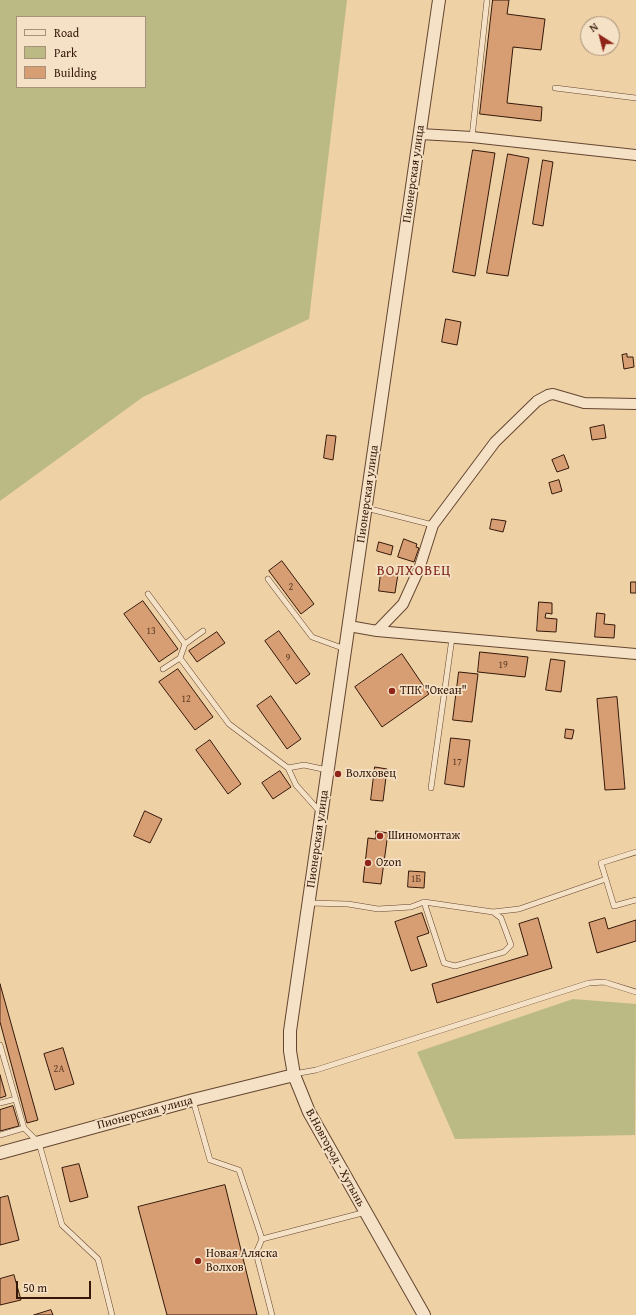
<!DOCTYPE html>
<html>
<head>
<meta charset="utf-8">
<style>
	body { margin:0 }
	#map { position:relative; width:636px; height:1315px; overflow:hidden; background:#efd1a6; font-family:"Gentium Book Plus",serif }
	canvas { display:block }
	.legend { position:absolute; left:16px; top:16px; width:130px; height:72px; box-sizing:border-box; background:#f5e1c5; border:1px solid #a8917a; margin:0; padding:5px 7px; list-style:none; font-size:12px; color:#35180a }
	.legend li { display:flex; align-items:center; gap:8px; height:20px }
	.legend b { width:20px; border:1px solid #a8917a }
	.north { position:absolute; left:580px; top:16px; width:40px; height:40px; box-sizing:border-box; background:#f5e1c5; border:1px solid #a8917a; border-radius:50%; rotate:324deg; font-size:11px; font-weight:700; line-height:16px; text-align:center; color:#35180a }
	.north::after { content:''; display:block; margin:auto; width:14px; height:18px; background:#8f2418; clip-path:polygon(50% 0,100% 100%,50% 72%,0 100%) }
	.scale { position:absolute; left:16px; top:1281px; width:75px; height:18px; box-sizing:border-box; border:2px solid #35180a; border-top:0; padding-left:5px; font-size:12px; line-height:14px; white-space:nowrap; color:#35180a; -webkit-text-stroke:3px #f5e1c5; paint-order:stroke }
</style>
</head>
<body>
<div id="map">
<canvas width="636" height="1315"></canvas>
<ul class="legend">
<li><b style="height:5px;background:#f5e1c5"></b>Road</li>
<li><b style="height:11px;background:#bcba84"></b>Park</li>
<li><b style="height:11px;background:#d69e72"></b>Building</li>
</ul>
<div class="north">N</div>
<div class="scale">50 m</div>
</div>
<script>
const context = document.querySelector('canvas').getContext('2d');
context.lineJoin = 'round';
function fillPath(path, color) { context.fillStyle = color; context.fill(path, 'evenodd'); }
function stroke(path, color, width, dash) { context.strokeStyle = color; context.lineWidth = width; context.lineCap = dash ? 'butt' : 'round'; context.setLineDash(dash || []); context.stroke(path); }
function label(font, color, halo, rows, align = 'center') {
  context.font = font + ' "Gentium Book Plus",serif'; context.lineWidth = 3.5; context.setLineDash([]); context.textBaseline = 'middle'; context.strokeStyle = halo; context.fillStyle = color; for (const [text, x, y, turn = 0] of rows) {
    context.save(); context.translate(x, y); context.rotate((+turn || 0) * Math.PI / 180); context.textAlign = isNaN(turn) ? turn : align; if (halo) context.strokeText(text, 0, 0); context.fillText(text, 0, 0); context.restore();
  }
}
const green = new Path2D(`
	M 0,0 L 347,0 L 309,319 L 143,397 L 0,501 ZM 17,17 L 145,17 L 145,87 L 17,87 Z
	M 573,999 L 636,1004 L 635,1135 L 455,1139 L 417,1052 Z`);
const building = new Path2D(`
	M 493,0 L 509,0 L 507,14 L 545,19 L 541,50 L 513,47 L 507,103 L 542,107 L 541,121 L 480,114 Z
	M 473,150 L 495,153 L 475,276 L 453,272 Z
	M 508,154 L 529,158 L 508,276 L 487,273 Z
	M 543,160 L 553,162 L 543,226 L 533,224 Z
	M 446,319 L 461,322 L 457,345 L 442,342 Z
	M 627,354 L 627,357 L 633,357 L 634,367 L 624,369 L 622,355 Z
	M 604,425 L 606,438 L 592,440 L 590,428 Z
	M 327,435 L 336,436 L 333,460 L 324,458 Z
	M 564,455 L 569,468 L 557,472 L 552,460 Z
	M 559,480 L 562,491 L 552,494 L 549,483 Z
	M 492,519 L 506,521 L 503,532 L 490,529 Z
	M 404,539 L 417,544 L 416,547 L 419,548 L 414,562 L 398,557 Z
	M 379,542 L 393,546 L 391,555 L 377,551 Z
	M 282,561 L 314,604 L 301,614 L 269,571 Z
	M 381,572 L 398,574 L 395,593 L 379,591 Z
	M 631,582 L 636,582 L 636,593 L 631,593 Z
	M 143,601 L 178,649 L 159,662 L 124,614 Z
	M 539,602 L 552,603 L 552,614 L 546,613 L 545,618 L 557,619 L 556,632 L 537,631 Z
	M 597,613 L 605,614 L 604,624 L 615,625 L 614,638 L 595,637 Z
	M 279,631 L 310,674 L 296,684 L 265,641 Z
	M 217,632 L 225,643 L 197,662 L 189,651 Z
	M 480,652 L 528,657 L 525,677 L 478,672 Z
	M 402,654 L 429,694 L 382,727 L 355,687 Z
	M 551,659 L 565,661 L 561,692 L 546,690 Z
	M 178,669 L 213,717 L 195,730 L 159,682 Z
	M 459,672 L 478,674 L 472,722 L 453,720 Z
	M 271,696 L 301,739 L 287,749 L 257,706 Z
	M 617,697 L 625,789 L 605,790 L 597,699 Z
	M 566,729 L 574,730 L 572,739 L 565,738 Z
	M 451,738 L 470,740 L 464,787 L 445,784 Z
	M 210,740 L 241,784 L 228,794 L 196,750 Z
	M 375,767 L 387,769 L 383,801 L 371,800 Z
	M 280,771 L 291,787 L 273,799 L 262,783 Z
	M 145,811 L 162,819 L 150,843 L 134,836 Z
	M 376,831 L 388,833 L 381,884 L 363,882 L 368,838 L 375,839 Z
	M 409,871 L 425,872 L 424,888 L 408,887 Z
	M 422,913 L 429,933 L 417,937 L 427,966 L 411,971 L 395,922 Z
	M 538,918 L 552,968 L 437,1003 L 432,984 L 528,955 L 519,924 Z
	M 605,918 L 608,929 L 636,920 L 636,941 L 597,953 L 589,923 Z
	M 0,984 L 38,1120 L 27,1123 L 0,1022 Z
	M 63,1048 L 74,1084 L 55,1090 L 44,1054 Z
	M 0,1075 L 6,1096 L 0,1098 Z
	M 13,1106 L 19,1126 L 0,1131 L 0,1110 Z
	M 79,1164 L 88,1197 L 70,1202 L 62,1168 Z
	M 225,1185 L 257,1315 L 167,1315 L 138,1207 Z
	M 8,1196 L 19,1240 L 0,1245 L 0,1198 Z
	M 14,1275 L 21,1300 L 0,1305 L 0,1279 Z
	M 51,1310 L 53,1315 L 34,1315 Z`);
const service = new Path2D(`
	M 555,88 L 636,98
	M 472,137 L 487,0
	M 366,508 L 433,525
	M 268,579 L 312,637 L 345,649
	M 148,594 L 185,644 L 180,658 L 229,724 L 288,768
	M 185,644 L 203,631
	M 163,669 L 180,658
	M 431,788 L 452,638
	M 321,813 L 296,785 L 288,768 L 304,765 L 327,770
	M 636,852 L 601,863 L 614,906 L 636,900
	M 424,902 L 444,963 L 455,966 L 504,952 L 511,945 L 501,918 L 493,912
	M 309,903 L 348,904 L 378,909 L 411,907 L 424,902 L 493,912 L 519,909 L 606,879
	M 0,1045 L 24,1128 L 39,1143 L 62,1225 L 98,1259 L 112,1315
	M 294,1074 L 316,1070 L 589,983 L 604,982 L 636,992
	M 193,1100 L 210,1160 L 239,1170 L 262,1239
	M 0,1103 L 16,1099
	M 0,1135 L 24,1128
	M 272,1315 L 256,1253 L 262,1239 L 366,1212`);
const minor = new Path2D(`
	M 420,134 L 472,137 L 636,155
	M 349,626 L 377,631 L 636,654
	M 377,631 L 403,604 L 419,569 L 433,525 L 495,442 L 537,401 L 548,395 L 553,394 L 584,403 L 636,404`);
const tertiary = new Path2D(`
	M 0,1153 L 193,1100 L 294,1075
	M 424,1315 L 309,1112 L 294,1075 L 290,1051 L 290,1031 L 304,934 L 439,0`);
const markers = [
	[392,691,4,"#8f2418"],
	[338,774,4,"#8f2418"],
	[380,836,4,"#8f2418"],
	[368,863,4,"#8f2418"],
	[198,1261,4,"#8f2418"]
];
const numberNames = [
	["2",291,587],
	["13",151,631],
	["9",288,658],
	["19",503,665],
	["12",186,699],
	["17",457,762],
	["1Б",416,879],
	["2А",59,1069]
];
const streetNames = [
	["Пионерская улица",414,174,-82],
	["Пионерская улица",368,494,-82],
	["Пионерская улица",318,839,-82],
	["Пионерская улица",145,1113,-15],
	["В.Новгород - Хутынь",335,1158,61]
];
const poiNames = [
	["ТПК \"Океан\"",400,691],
	["Волховец",346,774],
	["Шиномонтаж",388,836],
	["Ozon",376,863],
	["Новая Аляска",206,1254],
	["Волхов",206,1268]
];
const quarterNames = [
	["ВОЛХОВЕЦ",414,571]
];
fillPath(green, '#bcba84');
fillPath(building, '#d69e72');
stroke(building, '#35180a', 1);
stroke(service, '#644631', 6);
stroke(minor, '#644631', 12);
stroke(tertiary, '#644631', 14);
stroke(service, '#f5e1c5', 5);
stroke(minor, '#f5e1c5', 10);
stroke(tertiary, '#f5e1c5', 12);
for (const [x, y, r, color] of markers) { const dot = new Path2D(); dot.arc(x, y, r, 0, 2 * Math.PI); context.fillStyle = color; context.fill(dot); stroke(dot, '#f5e1c5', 1.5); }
label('10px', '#5d3a24', null, numberNames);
label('12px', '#35180a', '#f5e1c5', streetNames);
label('12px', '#35180a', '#f5e1c5', poiNames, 'left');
context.letterSpacing = '1px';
label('14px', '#7a1f14', '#f5e1c5', quarterNames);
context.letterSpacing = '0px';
</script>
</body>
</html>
